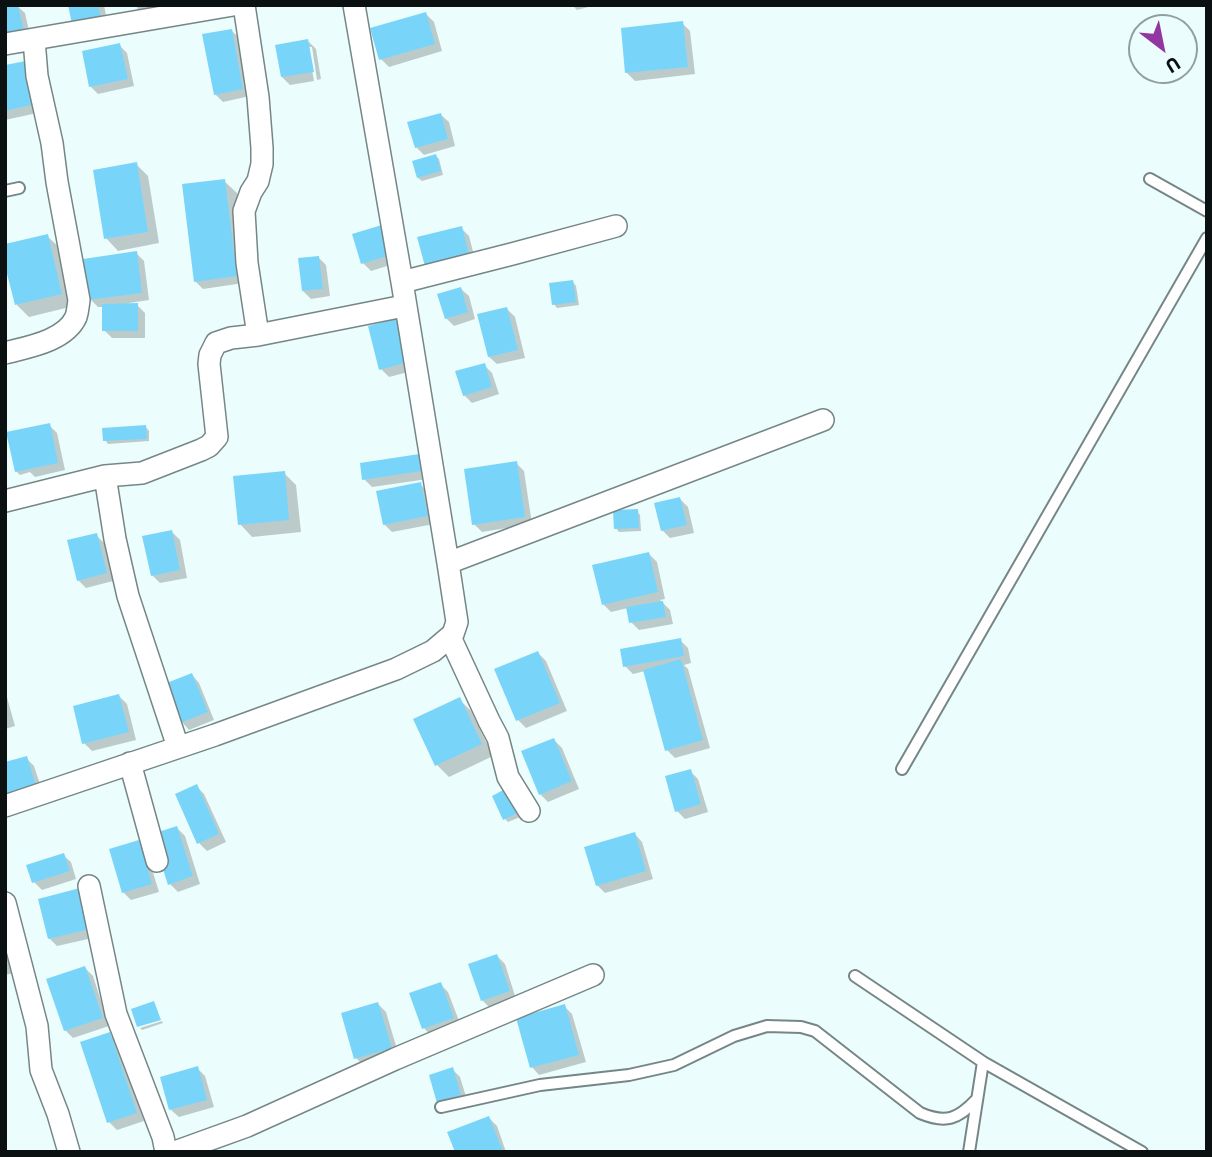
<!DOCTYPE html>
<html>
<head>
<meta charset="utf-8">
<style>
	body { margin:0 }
	#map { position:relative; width:1212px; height:1157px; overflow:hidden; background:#ecfdfd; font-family:"IBM Plex Sans",sans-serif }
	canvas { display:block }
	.frame { position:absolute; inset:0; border:7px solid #0b1011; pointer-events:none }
	.north { position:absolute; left:1128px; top:14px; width:70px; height:70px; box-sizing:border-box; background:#ecfdfd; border:2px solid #929e9f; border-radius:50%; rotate:148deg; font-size:19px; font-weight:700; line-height:28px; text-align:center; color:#0b1011 }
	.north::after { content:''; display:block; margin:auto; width:24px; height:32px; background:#9236a1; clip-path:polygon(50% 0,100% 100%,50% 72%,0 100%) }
</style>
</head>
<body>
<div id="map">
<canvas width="1212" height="1157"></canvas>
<div class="frame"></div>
<div class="north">U</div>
</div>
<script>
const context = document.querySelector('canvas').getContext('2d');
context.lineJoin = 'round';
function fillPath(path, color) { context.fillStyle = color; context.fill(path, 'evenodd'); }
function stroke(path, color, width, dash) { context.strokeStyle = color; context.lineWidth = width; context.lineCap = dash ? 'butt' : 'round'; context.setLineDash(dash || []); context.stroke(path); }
const shadow = new Path2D(`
	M 70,5 L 104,5 L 108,26 Z
	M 137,5 L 171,5 L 138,13 Z
	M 572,5 L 596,5 L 577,10 Z
	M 17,6 L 25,13 L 32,44 L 10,49 Z
	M 426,14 L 434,22 L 442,51 L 389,67 L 381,59 L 372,30 Z
	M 682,23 L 690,31 L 695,74 L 635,81 L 627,73 Z
	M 231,30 L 239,38 L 250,96 L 223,102 L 215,94 Z
	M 308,41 L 316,49 L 321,79 L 317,80 L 312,47 L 308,47 L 314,81 L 290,85 L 282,77 Z
	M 119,45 L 127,53 L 134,86 L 98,94 L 90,86 Z
	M 5,67 L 42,112 L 5,120 Z
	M 441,115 L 449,122 L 455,146 L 424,155 L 416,147 Z
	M 436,156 L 439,159 L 443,175 L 422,181 L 418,178 Z
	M 136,164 L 148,176 L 159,243 L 118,251 L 106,238 Z
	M 224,181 L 237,193 L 243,246 L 244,283 L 203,289 L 195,281 Z
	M 461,228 L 469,236 L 477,267 L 435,277 Z
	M 355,235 L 400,262 L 371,271 L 363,263 Z
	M 47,236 L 60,248 L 74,306 L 29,317 L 17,305 Z
	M 136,253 L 144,261 L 149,300 L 129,303 L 129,305 L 137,305 L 145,313 L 145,338 L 112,338 L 104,330 L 103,307 L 98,307 L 90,299 Z
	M 318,257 L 326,265 L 330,296 L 311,299 L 303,291 Z
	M 573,282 L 576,286 L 579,305 L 557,308 L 554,304 Z
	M 461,289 L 469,296 L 475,319 L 454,326 L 446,318 Z
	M 507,309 L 515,317 L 525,358 L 497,364 L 489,357 Z
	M 370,327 L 416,370 L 389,377 L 381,369 Z
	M 484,365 L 492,373 L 499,394 L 472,403 L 464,395 Z
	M 49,425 L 57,433 L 65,470 L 35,477 L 30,472 L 20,475 L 16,471 Z
	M 146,427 L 149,431 L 149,441 L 108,444 L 105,440 Z
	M 425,455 L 435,478 L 372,487 L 364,479 Z
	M 516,463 L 524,471 L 532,524 L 482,532 L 474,524 Z
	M 284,473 L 296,485 L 301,532 L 252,537 L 240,524 Z
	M 420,484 L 428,492 L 434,524 L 392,532 L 384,524 Z
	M 680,499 L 688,507 L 694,533 L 670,538 L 662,530 Z
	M 637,511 L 640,515 L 641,531 L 619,532 L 616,528 Z
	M 172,532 L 180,540 L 187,578 L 160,583 L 152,575 Z
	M 96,535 L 104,543 L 113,581 L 86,588 L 78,580 Z
	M 649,554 L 657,562 L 665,599 L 660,600 L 670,610 L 673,624 L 639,630 L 631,622 L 628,608 L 611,612 L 603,604 Z
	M 680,640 L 688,648 L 691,663 L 684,665 L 688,669 L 710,748 L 675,758 L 667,750 L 645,671 L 633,674 L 625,666 Z
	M 538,653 L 546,661 L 567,711 L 526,728 L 518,720 L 497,670 Z
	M 192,675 L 199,683 L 214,720 L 189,730 L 182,722 Z
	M 5,690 L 15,726 L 5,729 Z
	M 119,696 L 127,704 L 136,740 L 92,751 L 84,743 Z
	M 459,699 L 471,711 L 493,756 L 449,777 L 437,765 Z
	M 554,740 L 562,748 L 579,789 L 548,802 L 540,794 Z
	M 26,758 L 34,766 L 44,796 L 5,808 Z
	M 690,771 L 698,779 L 708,812 L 685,819 L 677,811 Z
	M 196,786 L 204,794 L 226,842 L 207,851 L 199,843 Z
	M 494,796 L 525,815 L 508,822 L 505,819 Z
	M 177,828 L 185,836 L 200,884 L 178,892 L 170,884 Z
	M 635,834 L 642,842 L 653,879 L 605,893 L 597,885 Z
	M 138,842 L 146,850 L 159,892 L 131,900 L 123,892 Z
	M 63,855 L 71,862 L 76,879 L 42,890 L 34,882 Z
	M 80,890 L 97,937 L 57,946 L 49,938 Z
	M 5,936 L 19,972 L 5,975 Z
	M 497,956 L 505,964 L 516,999 L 490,1008 L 482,1000 Z
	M 85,968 L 93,976 L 109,1026 L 73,1038 L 65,1030 Z
	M 440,984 L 448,992 L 461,1026 L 431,1036 L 424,1028 Z
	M 378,1004 L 386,1012 L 399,1056 L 364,1066 L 356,1058 Z
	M 564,1006 L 572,1014 L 586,1062 L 539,1075 L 532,1067 Z
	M 162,1021 L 163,1023 L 142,1030 L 140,1028 Z
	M 109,1034 L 117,1042 L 144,1121 L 117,1130 L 109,1122 Z
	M 197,1068 L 205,1076 L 214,1107 L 179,1117 L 171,1110 Z
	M 452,1069 L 460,1077 L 468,1103 L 439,1102 Z
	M 489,1118 L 497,1126 L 506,1152 L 457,1152 Z`);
const building = new Path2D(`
	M 10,5 L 18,5 L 25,36 L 5,40 L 5,6 Z
	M 68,5 L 98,5 L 101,18 L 72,24 Z
	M 426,12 L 435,44 L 379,60 L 370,28 Z
	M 683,21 L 688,67 L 625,73 L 621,28 Z
	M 232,29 L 243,89 L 214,95 L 202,34 Z
	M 308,39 L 314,72 L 281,77 L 275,45 Z
	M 120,43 L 128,79 L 89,87 L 82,51 Z
	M 26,61 L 35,104 L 5,111 L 5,65 Z
	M 441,113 L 448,139 L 415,148 L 407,122 Z
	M 436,154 L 441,171 L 417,178 L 412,161 Z
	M 137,162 L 148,232 L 104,239 L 93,170 Z
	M 225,179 L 237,276 L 194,282 L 182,184 Z
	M 385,224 L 394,254 L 361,264 L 352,234 Z
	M 462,226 L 470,259 L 426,270 L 417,237 Z
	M 48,234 L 62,294 L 15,305 L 5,266 L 5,244 Z
	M 137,251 L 142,293 L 88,300 L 83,259 Z
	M 319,256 L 323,289 L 302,291 L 298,258 Z
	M 573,280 L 576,302 L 552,305 L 549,283 Z
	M 461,287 L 468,312 L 445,319 L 437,294 Z
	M 138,303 L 138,331 L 102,331 L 102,304 Z
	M 507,307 L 518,350 L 488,357 L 477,314 Z
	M 398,318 L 409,362 L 379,370 L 368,326 Z
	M 485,363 L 492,387 L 463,396 L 455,371 Z
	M 50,423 L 58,463 L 15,472 L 6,432 Z
	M 146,425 L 147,439 L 103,441 L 102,428 Z
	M 426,453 L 428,470 L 362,480 L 360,463 Z
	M 517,461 L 525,517 L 472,525 L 464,469 Z
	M 285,471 L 289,520 L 238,525 L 233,476 Z
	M 421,482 L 428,516 L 383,525 L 376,491 Z
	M 680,497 L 687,525 L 661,531 L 654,503 Z
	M 638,509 L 639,528 L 614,529 L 613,510 Z
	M 172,530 L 180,570 L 151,576 L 142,536 Z
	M 97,533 L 107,573 L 77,581 L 67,540 Z
	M 649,552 L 658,592 L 602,605 L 592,565 Z
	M 663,601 L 666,617 L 629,623 L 626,607 Z
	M 681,638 L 684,656 L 623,667 L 620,649 Z
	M 538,651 L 560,703 L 516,721 L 494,669 Z
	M 681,659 L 703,740 L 665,751 L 643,670 Z
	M 192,673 L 208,712 L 180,723 L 164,684 Z
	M 119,694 L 129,732 L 82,744 L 73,706 Z
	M 460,697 L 482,744 L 435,766 L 413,719 Z
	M 554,738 L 572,781 L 539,795 L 521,751 Z
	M 27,756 L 37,789 L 5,798 L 5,762 Z
	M 691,769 L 701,804 L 675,812 L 665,776 Z
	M 197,784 L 219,834 L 197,844 L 175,794 Z
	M 511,786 L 522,811 L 503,820 L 492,796 Z
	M 177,826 L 193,876 L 168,885 L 152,834 Z
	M 635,832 L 646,871 L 596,886 L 584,847 Z
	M 139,840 L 152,884 L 122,893 L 109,849 Z
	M 64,853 L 70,871 L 32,883 L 26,865 Z
	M 80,888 L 90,929 L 48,939 L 38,899 Z
	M 497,954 L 510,991 L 481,1001 L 468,964 Z
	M 85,966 L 103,1018 L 64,1031 L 46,979 Z
	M 441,982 L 454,1018 L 422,1029 L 409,993 Z
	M 154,1001 L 161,1020 L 137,1027 L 131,1009 Z
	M 378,1002 L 392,1048 L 354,1059 L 341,1013 Z
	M 565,1004 L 579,1055 L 530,1068 L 516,1018 Z
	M 110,1032 L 137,1113 L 107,1123 L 80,1042 Z
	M 198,1066 L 207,1100 L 169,1110 L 160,1077 Z
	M 453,1067 L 461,1095 L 437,1103 L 429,1075 Z
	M 489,1116 L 503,1152 L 455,1152 L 447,1132 Z`);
const service = new Path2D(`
	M 1150,179 L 1207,211
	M 5,191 L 19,188
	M 902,769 L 1207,238
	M 855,976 L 983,1062 L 1142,1152
	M 441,1107 L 540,1085 L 629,1075 L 674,1065 L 734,1036 L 767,1026 L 801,1027 L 815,1031 L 920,1113 C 946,1124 958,1119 976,1100
	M 969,1152 L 983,1062`);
const minor = new Path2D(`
	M 244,5 L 258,97 L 262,148 L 262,164 L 258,181 L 251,192 L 244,211 L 247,263 L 258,335
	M 5,44 L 233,5
	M 402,282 L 512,254 L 616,226
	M 5,353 C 28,347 65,341 76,317 C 78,311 78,306 79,300 L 57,182 L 52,143 L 37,76 L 34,40
	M 105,476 L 115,539 L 128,596 L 178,747
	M 5,501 L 105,476 L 142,473 L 201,450 L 209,446 L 217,437 L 209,364 L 210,355 L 216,343 L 231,338 L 258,335 L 404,306
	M 448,563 L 823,420
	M 450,637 L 489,721 L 498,738 L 508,777 L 529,811
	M 130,763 L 157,861
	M 5,806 L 215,735 L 396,669 L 433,651 L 453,634 L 457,622 L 448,563 L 402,282 L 354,5
	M 89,886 L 116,1014 L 163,1137 L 166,1152
	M 5,903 L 37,1026 L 41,1070 L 58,1114 L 69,1152
	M 175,1152 L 247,1126 L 395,1059 L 593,975`);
fillPath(shadow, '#0003');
fillPath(building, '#78d5f9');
stroke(service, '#768686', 14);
stroke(minor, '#768686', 24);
stroke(service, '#fff', 10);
stroke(minor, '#fff', 21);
</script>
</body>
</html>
